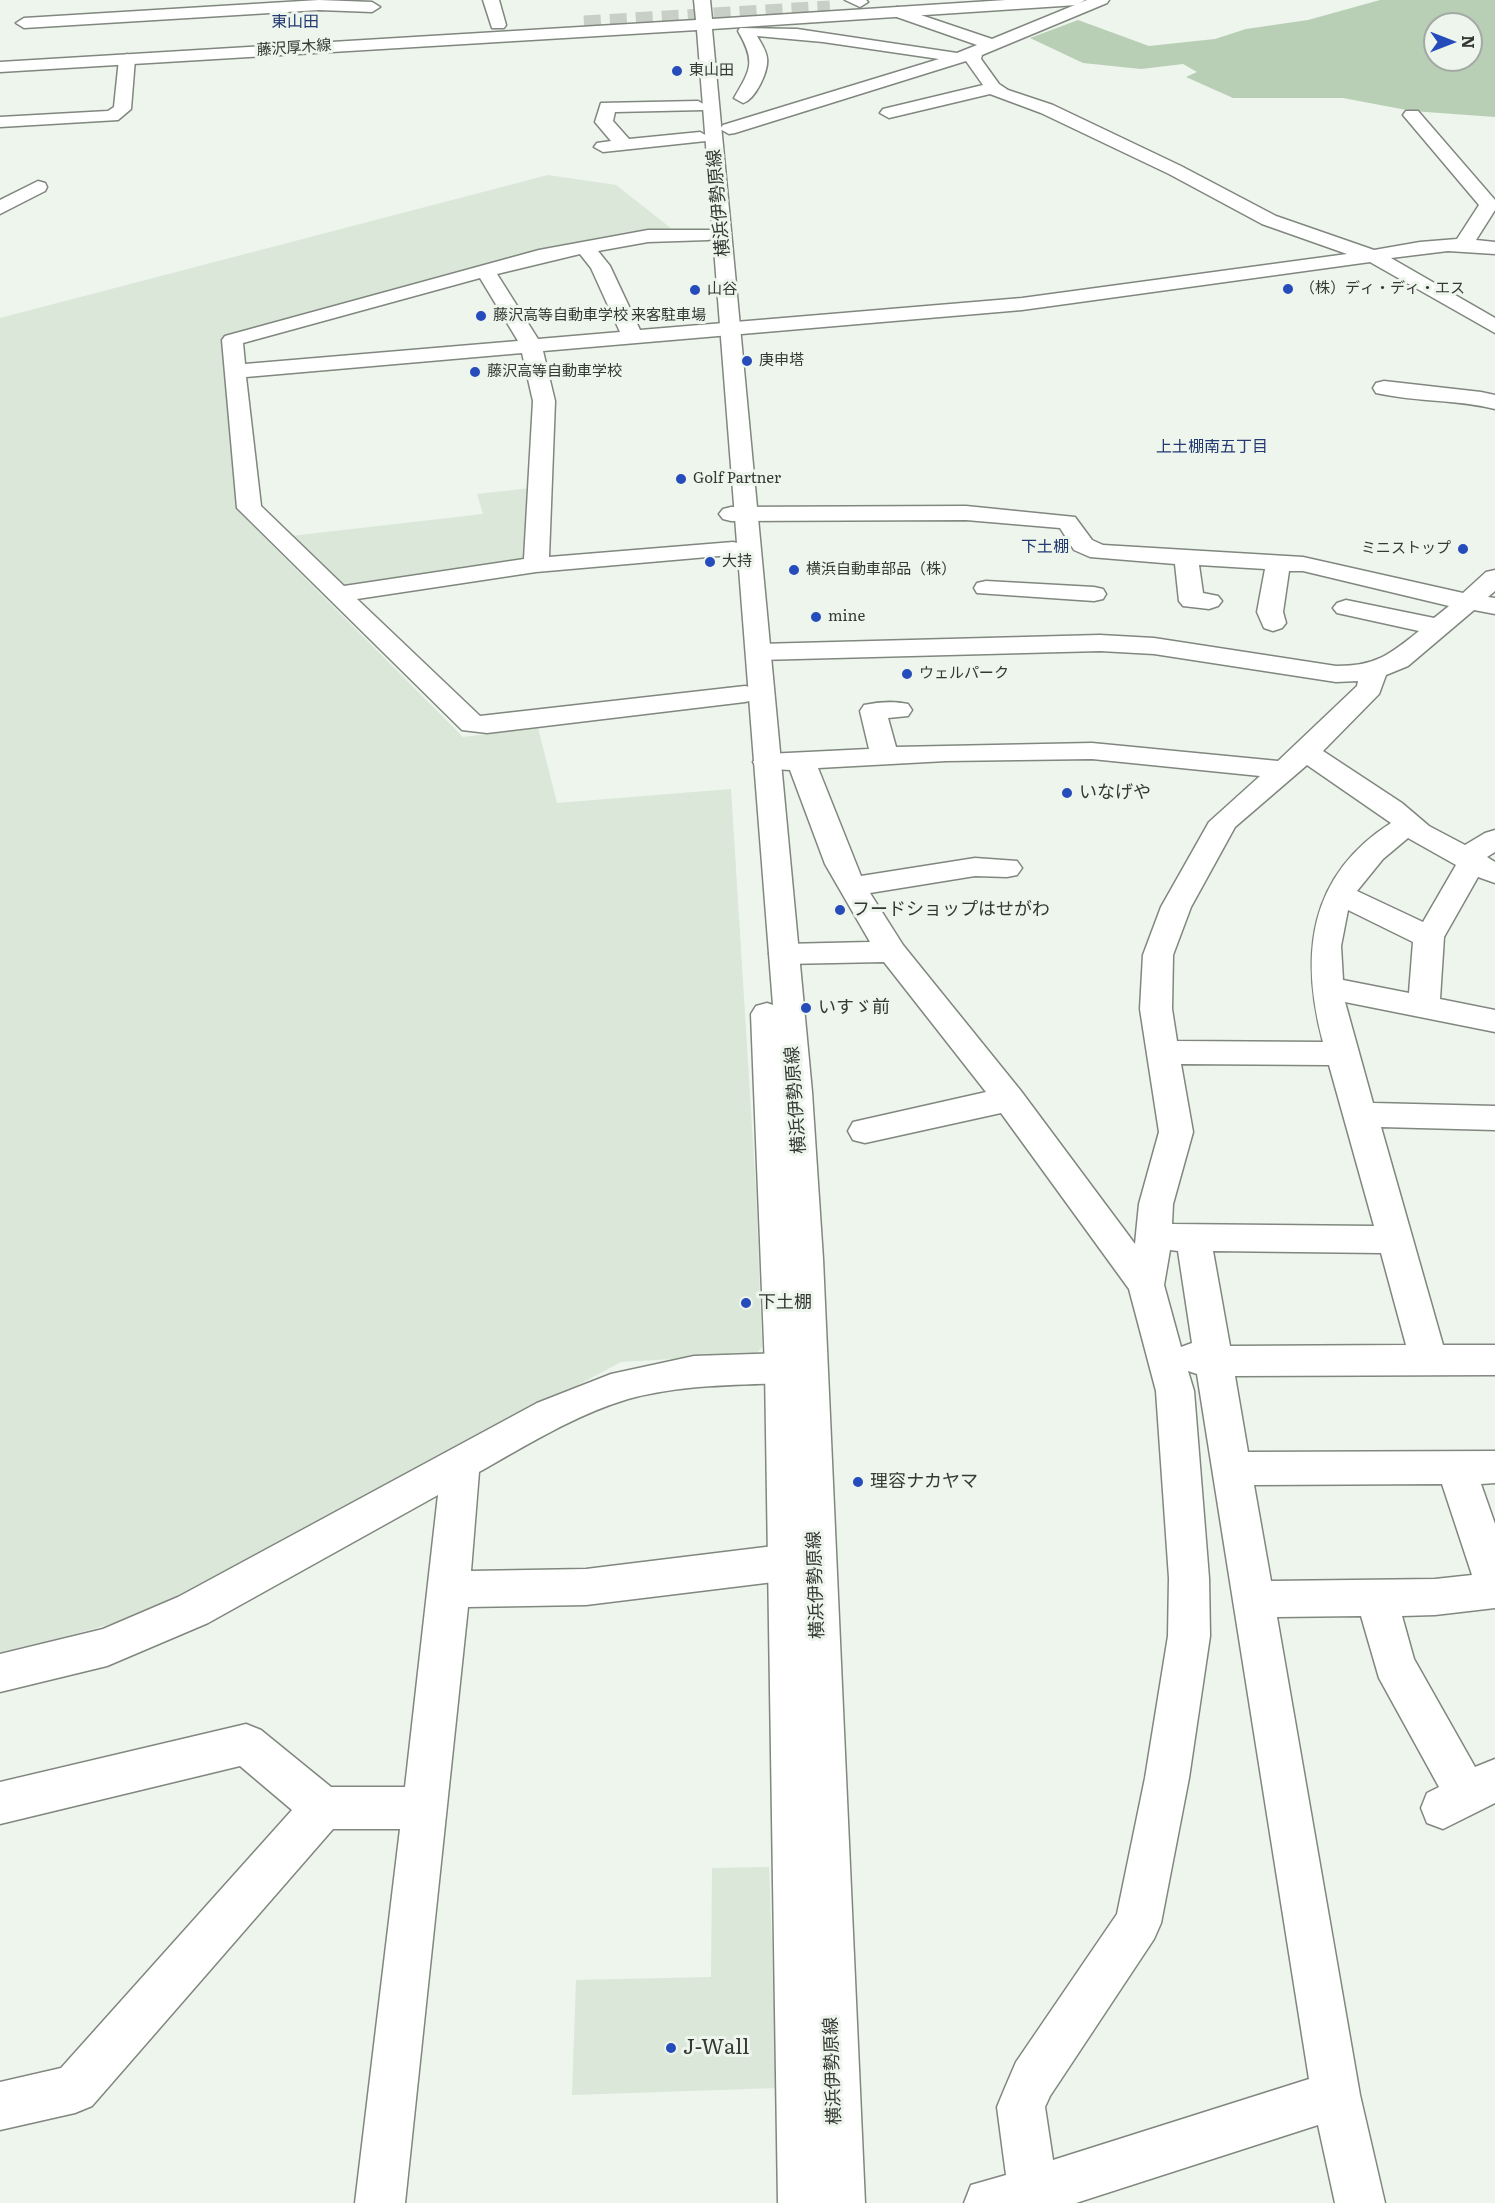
<!DOCTYPE html>
<html>
<head>
<meta charset="utf-8">
<style>
	body { margin:0 }
	#map { position:relative; width:1495px; height:2203px; overflow:hidden; background:#edf5ec; font-family:Literata,serif }
	canvas { display:block }
	.north { position:absolute; left:1423px; top:12px; width:60px; height:60px; box-sizing:border-box; background:#edf5ec; border:2px solid #a3a9a3; border-radius:50%; rotate:90deg; font-size:16px; font-weight:700; line-height:24px; text-align:center; color:#353835 }
	.north::after { content:''; display:block; margin:auto; width:21px; height:27px; background:#264bba; clip-path:polygon(50% 0,100% 100%,50% 72%,0 100%) }
</style>
</head>
<body>
<div id="map">
<canvas width="1495" height="2203"></canvas>
<div class="north">N</div>
</div>
<script>
const context = document.querySelector('canvas').getContext('2d');
context.lineJoin = 'round';
function fillPath(path, color) { context.fillStyle = color; context.fill(path, 'evenodd'); }
function stroke(path, color, width, dash) { context.strokeStyle = color; context.lineWidth = width; context.lineCap = dash ? 'butt' : 'round'; context.setLineDash(dash || []); context.stroke(path); }
function label(font, color, halo, rows, align = 'center') {
  context.font = font + ' Literata,"Noto Sans JP",serif'; context.lineWidth = 6; context.setLineDash([]); context.textBaseline = 'middle'; context.strokeStyle = halo; context.fillStyle = color; for (const [text, x, y, turn = 0] of rows) {
    context.save(); context.translate(x, y); context.rotate((+turn || 0) * Math.PI / 180); context.textAlign = isNaN(turn) ? turn : align; if (halo) context.strokeText(text, 0, 0); context.fillText(text, 0, 0); context.restore();
  }
}
const built = new Path2D(`
	M 548,175 L 616,185 L 672,229 L 542,252 L 224,339 L 239,512 L 463,737 L 538,728 L 557,803 L 731,789 L 756,1191 L 762,1347 L 756,1354 L 621,1362 L 153,1612 L 0,1655 L 0,318 Z
	M 531,488 L 526,562 L 345,585 L 338,583 L 291,536 L 483,514 L 477,494 Z
	M 769,1867 L 777,2088 L 572,2095 L 576,1980 L 711,1977 L 712,1868 Z`);
const green = new Path2D(`
	M 1380,0 L 1495,0 L 1495,117 L 1412,111 L 1343,98 L 1233,98 L 1186,77 L 1197,72 L 1183,64 L 1141,69 L 1083,63 L 1030,38 L 1078,20 L 1149,46 L 1215,39 L 1246,29 L 1308,20 ZM 1435,24 L 1471,24 L 1471,60 L 1435,60 Z`);
const majorTunnel = new Path2D(`
	M 584,24 L 830,9`);
const minor = new Path2D(`
	M 319,0 L 372,2 L 380,7 L 372,12 L 319,10 L 24,28 L 16,23 L 24,18 Z
	M 483,0 L 499,0 L 506,25 L 504,28 L 492,28 Z
	M 845,0 L 866,0 L 868,2 L 860,7 Z
	M 1087,0 L 1109,0 L 1107,3 L 982,55 L 981,59 L 999,84 L 1008,90 L 1053,105 L 1181,166 L 1276,216 L 1374,250 L 1420,242 L 1457,239 L 1479,205 L 1403,115 L 1406,111 L 1418,111 L 1495,200 L 1495,210 L 1476,240 L 1495,242 L 1495,254 L 1448,251 L 1391,258 L 1495,318 L 1495,333 L 1370,262 L 1022,310 L 543,351 L 555,401 L 549,557 L 733,542 L 742,544 L 745,549 L 742,554 L 536,572 L 357,599 L 480,716 L 745,686 L 754,688 L 758,694 L 754,700 L 745,702 L 487,733 L 462,730 L 237,508 L 222,340 L 225,336 L 539,250 L 648,230 L 715,230 L 718,234 L 715,238 L 708,240 L 648,242 L 598,251 L 610,266 L 640,330 L 1022,298 L 1347,254 L 1262,224 L 1169,174 L 1041,113 L 990,94 L 889,118 L 880,113 L 883,109 L 983,85 L 966,61 L 735,133 L 729,134 L 720,129 L 723,125 L 939,59 L 823,42 L 757,36 C 761,43 766,50 767,58 C 769,71 755,100 743,103 L 734,98 C 751,69 756,62 738,31 L 740,28 L 797,29 L 957,53 L 977,45 L 891,15 L 889,12 L 897,7 L 903,9 L 992,39 ZM 580,254 L 591,268 L 620,332 L 538,339 L 497,274 ZM 480,278 L 518,341 L 245,364 L 243,343 ZM 522,353 L 533,401 L 524,559 L 344,586 L 261,506 L 246,377 Z
	M 127,54 L 135,59 L 131,109 L 118,120 L 0,127 L 0,117 L 108,111 L 114,107 L 119,59 Z
	M 698,101 L 707,106 L 704,110 L 615,112 L 613,121 L 629,139 L 700,132 L 709,137 L 706,141 L 603,152 L 594,147 L 597,143 L 611,141 L 595,122 L 601,103 Z
	M 38,181 L 45,183 L 47,187 L 45,191 L 0,214 L 0,200 Z
	M 1384,381 L 1481,392 L 1495,395 L 1495,409 C 1456,399 1415,402 1376,393 L 1373,388 L 1376,383 Z
	M 966,506 L 1075,517 L 1092,540 L 1103,545 L 1303,557 L 1463,593 L 1486,572 L 1495,570 L 1495,591 L 1488,597 L 1495,598 L 1495,614 L 1474,610 L 1408,666 L 1386,675 L 1379,694 L 1323,751 L 1402,803 L 1429,826 L 1465,845 L 1485,833 L 1495,830 L 1495,852 L 1487,857 L 1495,862 L 1495,883 L 1478,877 L 1444,937 L 1440,999 L 1495,1010 L 1495,1032 L 1345,1002 L 1373,1103 L 1495,1106 L 1495,1130 L 1381,1127 L 1443,1345 L 1495,1345 L 1495,1375 L 1235,1376 L 1248,1452 L 1495,1451 L 1495,1483 L 1481,1484 L 1495,1524 L 1495,1608 L 1435,1615 L 1402,1616 L 1414,1659 L 1475,1767 L 1495,1759 L 1495,1803 L 1443,1829 L 1427,1823 L 1421,1808 L 1427,1793 L 1439,1787 L 1379,1678 L 1361,1616 L 1277,1617 L 1360,2095 L 1385,2203 L 1335,2203 L 1318,2125 L 1076,2203 L 964,2203 L 971,2185 L 1006,2175 L 997,2107 L 1004,2090 L 1016,2062 L 1117,1914 L 1145,1778 L 1168,1636 L 1169,1578 L 1156,1391 L 1129,1289 L 1001,1113 L 865,1143 L 853,1140 L 848,1131 L 853,1122 L 986,1092 L 884,962 L 784,964 L 773,961 L 769,954 L 773,947 L 784,944 L 870,942 L 825,864 L 790,770 L 757,768 L 753,762 L 757,756 L 767,754 L 869,749 L 860,711 L 864,705 C 878,702 894,701 908,704 L 912,710 L 908,716 L 888,718 L 896,747 L 1092,743 L 1278,761 L 1357,686 L 1358,681 L 1336,682 L 1154,654 L 1100,651 L 759,660 L 750,657 L 746,652 L 750,647 L 759,644 L 1100,635 L 1154,638 L 1336,666 C 1376,666 1389,655 1419,631 L 1337,613 L 1333,608 L 1337,603 L 1346,600 L 1434,618 L 1449,606 L 1303,571 L 1289,571 L 1283,612 L 1286,623 L 1282,628 L 1273,631 L 1264,628 L 1257,612 L 1265,569 L 1199,565 L 1203,593 L 1218,596 L 1222,601 L 1218,606 L 1209,609 L 1183,606 L 1179,601 L 1175,564 L 1090,557 L 1074,550 L 1060,528 L 966,520 L 731,521 L 723,519 L 719,514 L 723,509 L 731,507 ZM 1092,759 L 1260,776 L 1209,822 L 1161,907 L 1143,955 L 1140,1009 L 1159,1132 L 1139,1204 L 1135,1244 L 1021,1091 L 903,945 L 870,893 L 975,876 L 1007,877 L 1017,875 L 1022,868 L 1017,861 L 975,858 L 861,876 L 818,768 L 946,761 ZM 1307,765 L 1391,823 C 1308,876 1300,955 1323,1042 L 1177,1041 L 1172,1009 L 1173,955 L 1191,907 L 1235,827 ZM 1408,838 L 1456,865 L 1423,922 L 1357,891 L 1383,859 ZM 1348,910 L 1413,942 L 1409,993 L 1343,980 L 1341,946 ZM 1181,1064 L 1329,1065 L 1374,1226 L 1172,1224 L 1173,1204 L 1193,1132 ZM 1170,1250 L 1178,1251 L 1192,1343 L 1181,1347 L 1164,1285 ZM 1213,1251 L 1381,1253 L 1406,1345 L 1230,1346 ZM 1188,1371 L 1197,1374 L 1309,2079 L 1053,2160 L 1045,2107 L 1050,2096 L 1154,1939 L 1161,1923 L 1189,1778 L 1210,1636 L 1209,1578 L 1194,1391 ZM 1442,1484 L 1472,1575 L 1435,1579 L 1271,1581 L 1254,1485 Z
	M 986,581 L 1094,587 L 1103,589 L 1106,594 L 1103,599 L 1094,601 L 977,593 L 974,588 L 977,583 Z
	M 784,1353 L 797,1357 L 803,1368 L 797,1379 L 784,1383 C 732,1385 679,1385 628,1399 C 575,1415 527,1445 479,1472 L 471,1571 L 586,1569 L 790,1544 L 804,1549 L 810,1562 L 804,1575 L 790,1580 L 586,1605 L 468,1607 L 405,2203 L 355,2203 L 400,1829 L 333,1829 L 92,2106 L 75,2113 L 0,2130 L 0,2082 L 61,2068 L 292,1810 L 240,1766 L 0,1824 L 0,1782 L 246,1724 L 261,1730 L 331,1787 L 405,1787 L 438,1495 L 208,1623 L 107,1666 L 0,1692 L 0,1654 L 103,1629 L 178,1597 L 537,1403 L 611,1374 L 694,1356 Z`);
const major = new Path2D(`
	M 694,0 L 710,0 L 712,19 L 1006,0 L 1085,0 L 1077,5 L 712,29 L 812,1092 L 823,1259 L 865,2203 L 778,2203 L 765,1368 L 751,1014 L 756,1006 L 767,1003 L 773,1005 L 697,30 L 0,72 L 0,62 L 696,20 Z`);
const markers = [
	[677,71,6,"#264bba"],
	[1288,289,6,"#264bba"],
	[695,290,6,"#264bba"],
	[481,316,6,"#264bba"],
	[747,361,6,"#264bba"],
	[475,372,6,"#264bba"],
	[681,479,6,"#264bba"],
	[1463,549,6,"#264bba"],
	[710,562,6,"#264bba"],
	[794,570,6,"#264bba"],
	[816,617,6,"#264bba"],
	[907,674,6,"#264bba"],
	[1067,793,6,"#264bba"],
	[840,910,6,"#264bba"],
	[806,1008,6,"#264bba"],
	[746,1303,6,"#264bba"],
	[858,1482,6,"#264bba"],
	[671,2048,6,"#264bba"]
];
const farStreetnames = [
	["藤沢厚木線",294,48,-4]
];
const farPoinames = [
	["東山田",689,71],
	["（株）ディ・ディ・エス",1300,289],
	["山谷",707,290],
	["藤沢高等自動車学校 来客駐車場",493,316],
	["庚申塔",759,361],
	["藤沢高等自動車学校",487,372],
	["Golf Partner",693,479],
	["ミニストップ",1451,549,"right"],
	["大持",722,562],
	["横浜自動車部品（株）",806,570],
	["mine",828,617],
	["ウェルパーク",919,674]
];
const farNeighbourhoodnames = [
	["東山田",295,22],
	["上土棚南五丁目",1212,447],
	["下土棚",1045,547]
];
const streetNames = [
	["横浜伊勢原線",719,203,-95],
	["横浜伊勢原線",796,1100,-94],
	["横浜伊勢原線",816,1585,-92],
	["横浜伊勢原線",833,2071,-92]
];
const poiNames = [
	["いなげや",1079,793],
	["フードショップはせがわ",852,910],
	["いすゞ前",818,1008],
	["下土棚",758,1303],
	["理容ナカヤマ",870,1482]
];
const nearPoinames = [
	["J-Wall",683,2048]
];
fillPath(built, '#dae7d9');
fillPath(green, '#b8cfb5');
stroke(majorTunnel, '#c8cfc7', 17, [17, 9]);
stroke(minor, '#80877f', 3);
stroke(major, '#80877f', 3);
fillPath(minor, '#fff');
fillPath(major, '#fff');
for (const [x, y, r, color] of markers) { const dot = new Path2D(); dot.arc(x, y, r, 0, 2 * Math.PI); context.fillStyle = color; context.fill(dot); stroke(dot, '#edf5ec', 2); }
label('15px', '#353835', '#edf5ec', farStreetnames);
label('15px', '#353835', '#edf5ec', farPoinames, 'left');
label('16px', '#233971', '#edf5ec', farNeighbourhoodnames);
label('18px', '#353835', '#edf5ec', streetNames);
label('18px', '#353835', '#edf5ec', poiNames, 'left');
label('21px', '#353835', '#edf5ec', nearPoinames, 'left');
</script>
</body>
</html>
